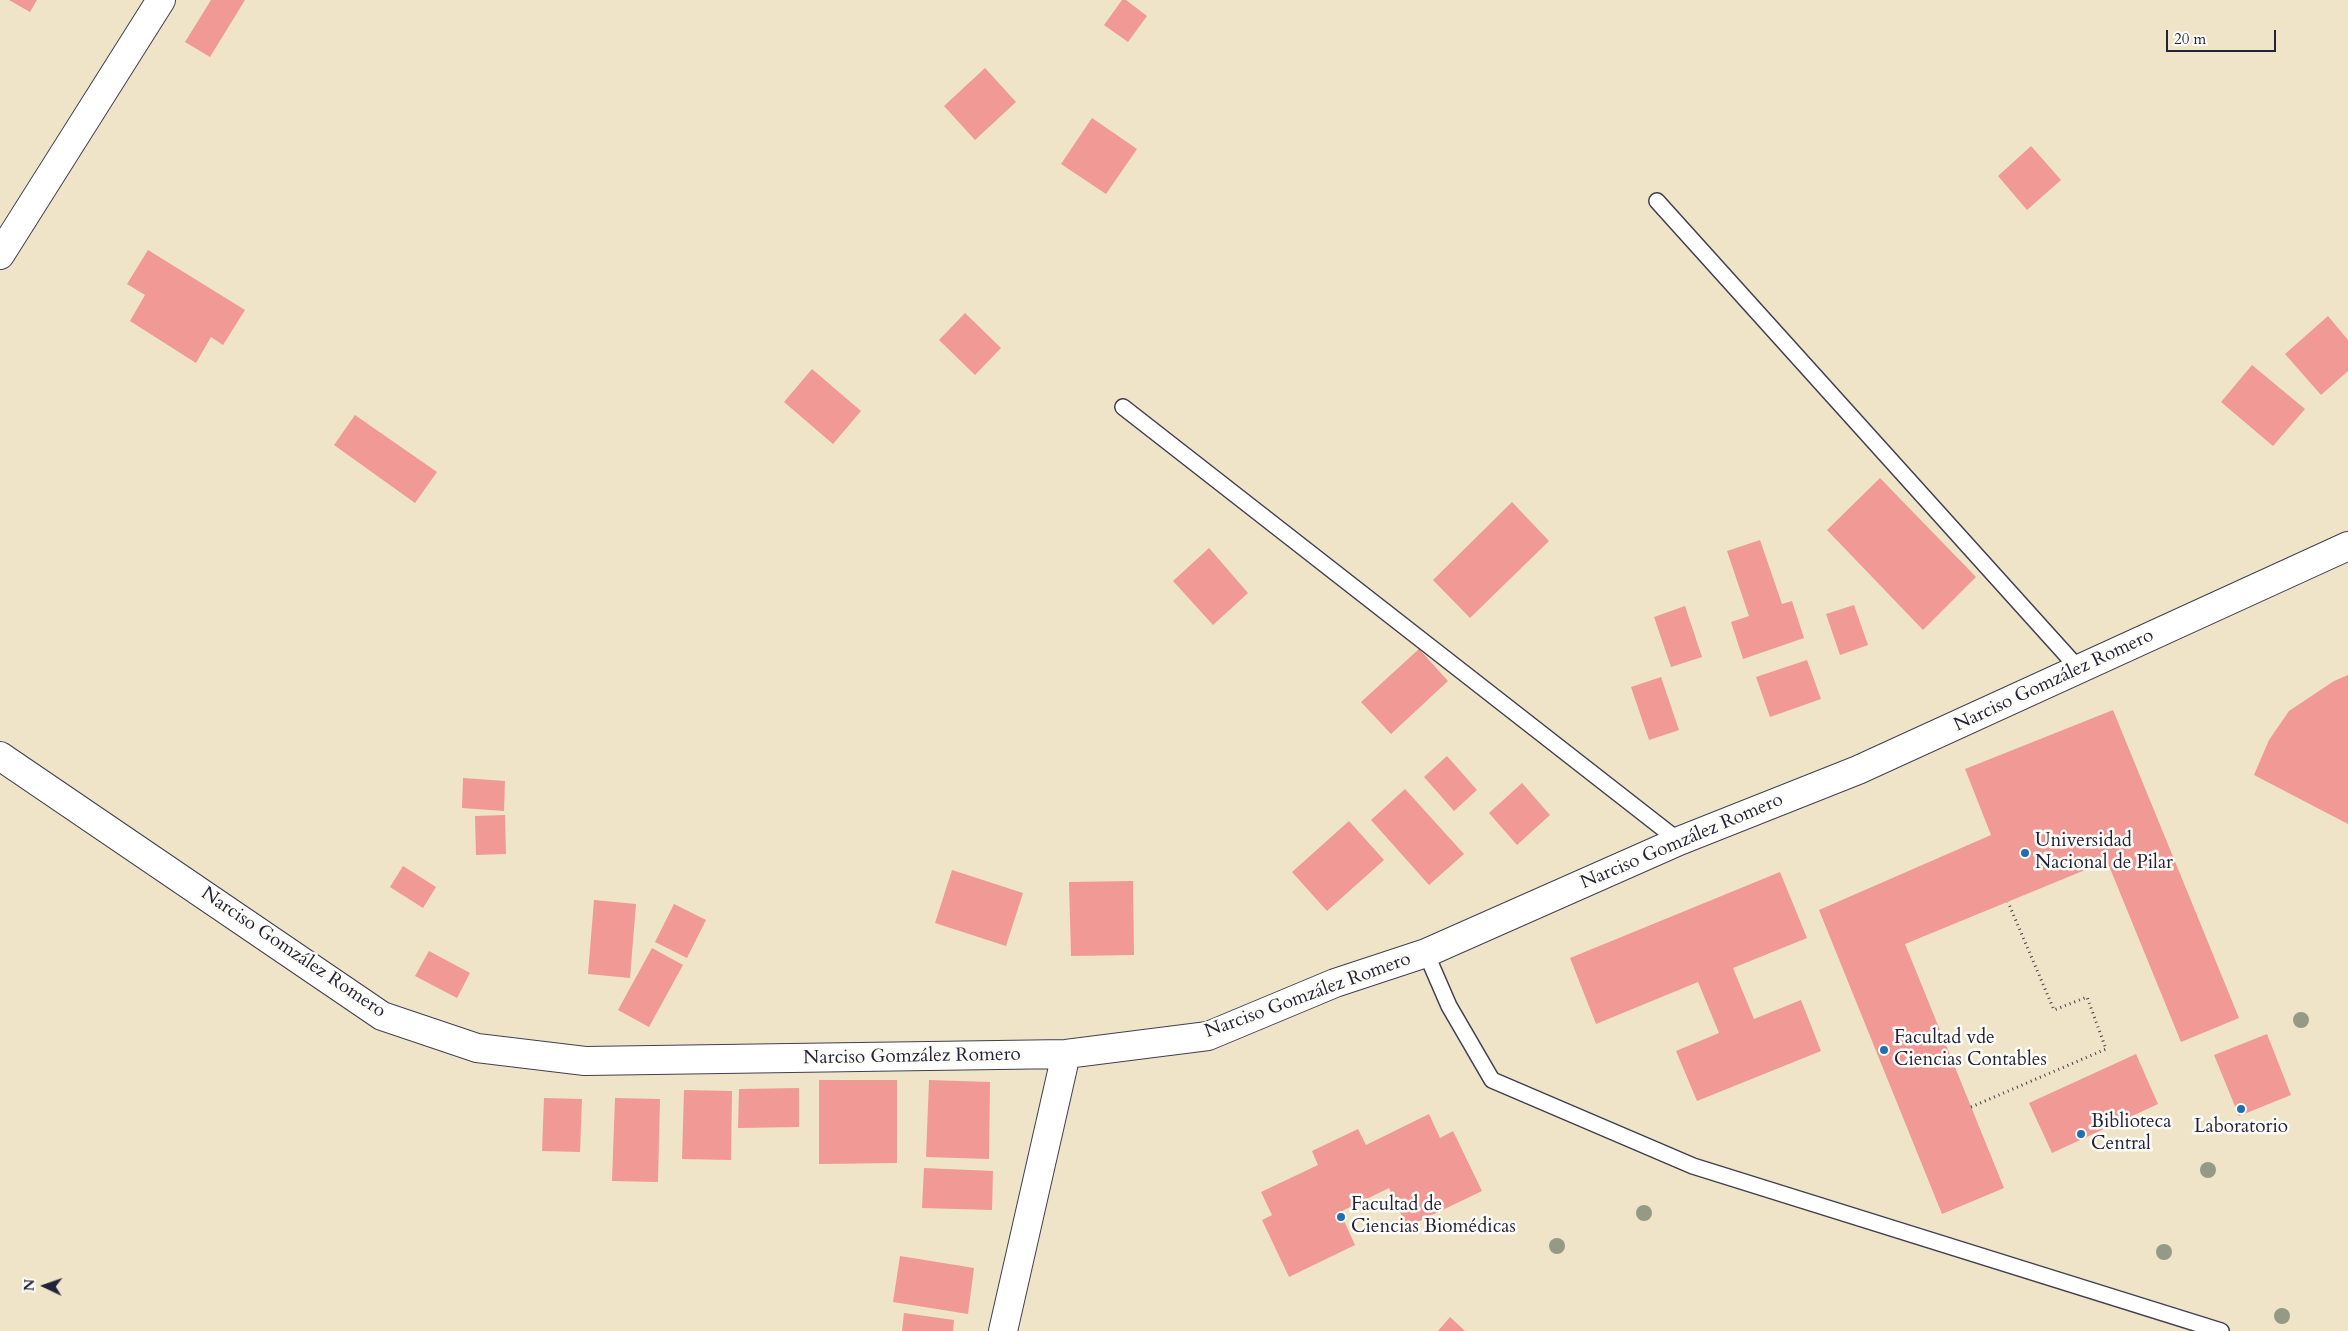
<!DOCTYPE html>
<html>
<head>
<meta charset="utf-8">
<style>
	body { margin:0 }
	#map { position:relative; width:2348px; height:1331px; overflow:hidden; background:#efe4c7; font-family:Cardo,serif }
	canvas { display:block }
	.north { position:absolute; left:20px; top:1261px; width:50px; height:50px; -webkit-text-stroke:4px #fdfcf7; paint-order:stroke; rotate:273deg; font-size:14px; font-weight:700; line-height:20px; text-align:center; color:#22223b }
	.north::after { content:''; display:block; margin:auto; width:18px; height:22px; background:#22223b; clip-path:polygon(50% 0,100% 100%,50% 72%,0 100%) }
	.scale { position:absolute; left:2166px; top:30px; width:110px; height:22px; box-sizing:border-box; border:2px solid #22223b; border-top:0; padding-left:6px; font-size:15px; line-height:18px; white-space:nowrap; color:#22223b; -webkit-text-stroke:4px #fdfcf7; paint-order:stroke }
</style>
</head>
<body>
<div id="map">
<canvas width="2348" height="1331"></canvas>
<div class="north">N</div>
<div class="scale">20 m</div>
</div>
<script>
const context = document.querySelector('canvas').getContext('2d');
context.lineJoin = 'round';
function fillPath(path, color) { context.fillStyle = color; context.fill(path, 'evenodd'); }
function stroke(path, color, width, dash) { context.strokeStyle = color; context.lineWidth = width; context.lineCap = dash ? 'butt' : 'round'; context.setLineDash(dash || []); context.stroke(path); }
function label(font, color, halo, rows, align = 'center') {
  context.font = font + ' Cardo,serif'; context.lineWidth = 5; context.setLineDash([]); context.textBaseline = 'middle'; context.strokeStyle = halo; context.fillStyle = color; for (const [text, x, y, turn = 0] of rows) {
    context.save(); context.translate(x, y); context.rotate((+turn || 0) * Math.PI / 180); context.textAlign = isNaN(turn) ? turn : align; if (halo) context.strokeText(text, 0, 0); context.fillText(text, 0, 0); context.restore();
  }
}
const building = new Path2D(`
	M 9,0 L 37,0 L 30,12 Z
	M 211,0 L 245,0 L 210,57 L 185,42 Z
	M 1122,0 L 1126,0 L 1147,16 L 1128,42 L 1104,25 Z
	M 985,68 L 1016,102 L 975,140 L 944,106 Z
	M 1092,118 L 1137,149 L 1106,194 L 1061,164 Z
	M 2031,146 L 2061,180 L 2027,210 L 1998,176 Z
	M 148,250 L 245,310 L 223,345 L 211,337 L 196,363 L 130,321 L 145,295 L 127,284 Z
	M 965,313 L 1001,348 L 975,375 L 939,340 Z
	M 2328,316 L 2348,340 L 2348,371 L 2321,395 L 2285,354 Z
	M 2252,365 L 2305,409 L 2273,446 L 2221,402 Z
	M 812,369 L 861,411 L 833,444 L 784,402 Z
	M 355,415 L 437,472 L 415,503 L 334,445 Z
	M 1880,478 L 1976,577 L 1923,630 L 1827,530 Z
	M 1512,502 L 1549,541 L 1470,618 L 1433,580 Z
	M 1760,540 L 1782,604 L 1792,601 L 1804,638 L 1743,659 L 1731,622 L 1749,616 L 1727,551 Z
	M 1209,548 L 1248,593 L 1213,625 L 1173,581 Z
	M 1854,605 L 1868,645 L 1840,655 L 1826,614 Z
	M 1685,606 L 1702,657 L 1671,667 L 1654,617 Z
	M 1419,649 L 1448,681 L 1391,734 L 1361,702 Z
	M 1807,660 L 1821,699 L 1770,717 L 1756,677 Z
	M 2348,675 L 2348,824 L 2254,775 L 2269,740 L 2289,711 L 2334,681 Z
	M 1661,677 L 1679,730 L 1649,740 L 1631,687 Z
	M 2113,710 L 2239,1018 L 2181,1042 L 2107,861 L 1905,944 L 2004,1188 L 1942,1214 L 1819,910 L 1991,835 L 1965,769 Z
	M 1447,756 L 1477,790 L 1454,811 L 1424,777 Z
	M 463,778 L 505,781 L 504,811 L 462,808 Z
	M 1522,783 L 1550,815 L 1517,845 L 1489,813 Z
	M 1405,789 L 1464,854 L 1429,885 L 1371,820 Z
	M 505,815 L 506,854 L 476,855 L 475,816 Z
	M 1349,821 L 1384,860 L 1327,911 L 1292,872 Z
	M 403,866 L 436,887 L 423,908 L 390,887 Z
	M 952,870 L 1023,893 L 1006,946 L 935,923 Z
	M 1780,872 L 1807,938 L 1733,968 L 1754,1019 L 1801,1000 L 1821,1051 L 1697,1101 L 1676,1051 L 1719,1033 L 1698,982 L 1596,1024 L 1570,958 Z
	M 1133,881 L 1134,955 L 1071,956 L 1069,882 Z
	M 594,900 L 636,904 L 630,978 L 588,974 Z
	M 674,904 L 706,920 L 687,958 L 655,942 Z
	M 652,948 L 683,965 L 649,1027 L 618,1010 Z
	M 429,951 L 470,973 L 457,998 L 415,976 Z
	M 2267,1034 L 2291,1095 L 2239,1116 L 2214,1055 Z
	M 2136,1054 L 2158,1104 L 2052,1153 L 2029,1103 Z
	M 819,1080 L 897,1080 L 897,1163 L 819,1164 Z
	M 929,1080 L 990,1082 L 989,1159 L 926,1157 Z
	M 799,1088 L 799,1127 L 738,1128 L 739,1089 Z
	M 684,1090 L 732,1091 L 731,1160 L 682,1159 Z
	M 544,1098 L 582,1099 L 580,1152 L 542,1151 Z
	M 615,1098 L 660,1099 L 658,1182 L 612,1181 Z
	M 1429,1114 L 1440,1138 L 1453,1131 L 1482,1191 L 1407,1227 L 1389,1188 L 1340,1212 L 1355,1245 L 1289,1277 L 1262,1220 L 1272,1215 L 1261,1192 L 1318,1165 L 1312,1151 L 1358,1129 L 1366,1145 Z
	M 924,1168 L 993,1171 L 992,1210 L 922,1208 Z
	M 900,1256 L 974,1268 L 968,1314 L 893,1302 Z
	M 904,1313 L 954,1320 L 953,1331 L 902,1331 Z
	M 1450,1317 L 1465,1331 L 1438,1331 Z`);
const path = new Path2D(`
	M 1971,1107 L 2106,1049 L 2087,997 L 2054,1010 L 2008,902`);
const lane = new Path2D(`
	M 1657,201 L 2079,669
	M 1123,407 L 1679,841
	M 1426,953 L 1449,1006 L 1492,1080 L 1693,1166 L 2221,1331`);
const street = new Path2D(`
	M 0,255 L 161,0
	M 0,756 L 382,1016 L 477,1048 L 585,1061 L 1066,1054 L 1208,1036 L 1335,983 L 1426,953 L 1679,841 L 1858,770 L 2348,546
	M 1003,1331 L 1066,1054`);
const trees = [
	[2301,1020],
	[2208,1170],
	[1644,1213],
	[1557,1246],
	[2164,1252],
	[2282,1316]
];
const markers = [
	[2025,853,5,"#1f6fb2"],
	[1884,1050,5,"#1f6fb2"],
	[2241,1109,5,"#1f6fb2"],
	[2081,1134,5,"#1f6fb2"],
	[1341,1217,5,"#1f6fb2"]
];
const streetNames = [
	["Narciso Gomzález Romero",2054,681,-25],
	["Narciso Gomzález Romero",1682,842,-23],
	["Narciso Gomzález Romero",293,953,34],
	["Narciso Gomzález Romero",1308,996,-20],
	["Narciso Gomzález Romero",912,1057,-1]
];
const poiNames = [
	["Universidad",2035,842],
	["Nacional de Pilar",2035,864],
	["Facultad vde",1894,1039],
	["Ciencias Contables",1894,1061],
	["Biblioteca",2091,1123],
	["Central",2091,1145],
	["Laboratorio",2241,1128,"center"],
	["Facultad de",1351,1206],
	["Ciencias Biomédicas",1351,1228]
];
fillPath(building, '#f19995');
stroke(lane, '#413f50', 18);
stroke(street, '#413f50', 30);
stroke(path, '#413f50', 3, [1, 4]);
stroke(lane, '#fff', 15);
stroke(street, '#fff', 28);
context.fillStyle = '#959a86';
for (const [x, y] of trees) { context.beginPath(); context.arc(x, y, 8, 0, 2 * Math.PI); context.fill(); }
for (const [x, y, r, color] of markers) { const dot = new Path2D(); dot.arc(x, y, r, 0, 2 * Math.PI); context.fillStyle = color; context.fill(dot); stroke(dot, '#fdfcf7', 2); }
label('19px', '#22223b', '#fdfcf7', streetNames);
label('19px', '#22223b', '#fdfcf7', poiNames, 'left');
</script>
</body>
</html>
